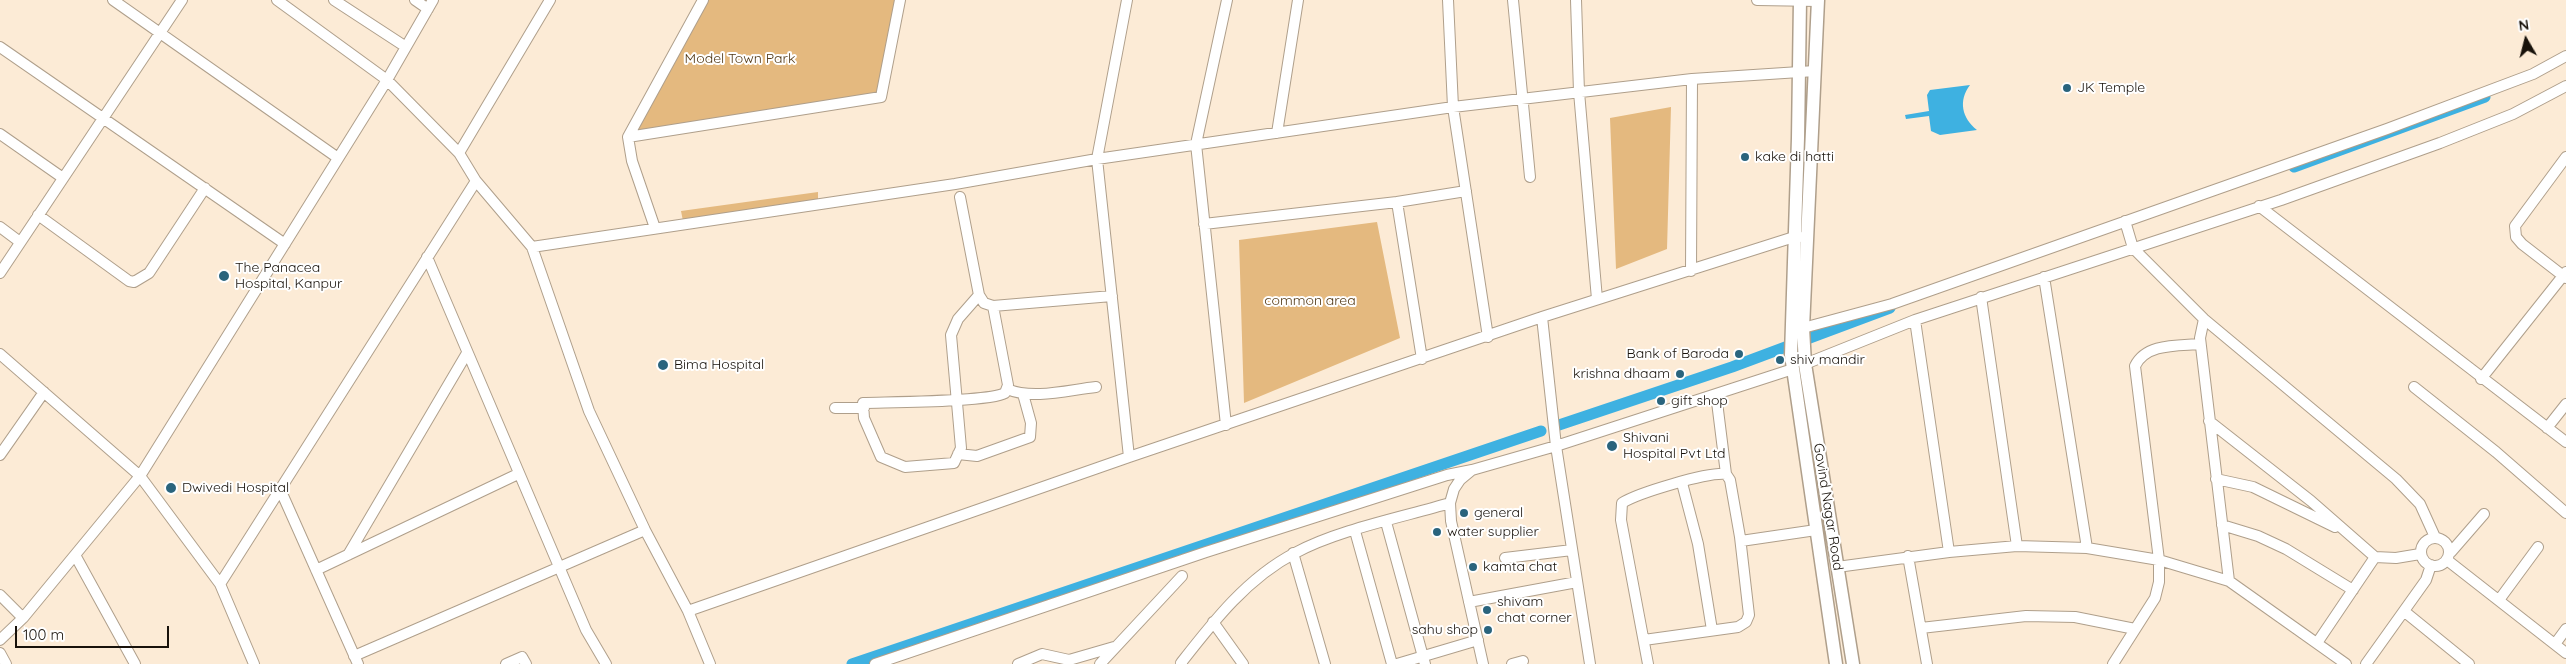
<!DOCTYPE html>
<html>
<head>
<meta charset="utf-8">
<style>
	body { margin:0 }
	#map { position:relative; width:2566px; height:664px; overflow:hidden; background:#fcebd6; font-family:Quicksand,sans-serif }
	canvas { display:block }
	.north { position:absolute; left:2501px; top:15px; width:50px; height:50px; -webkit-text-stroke:4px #fff; paint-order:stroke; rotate:352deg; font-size:14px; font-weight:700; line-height:20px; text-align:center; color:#18120b }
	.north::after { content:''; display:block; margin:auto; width:18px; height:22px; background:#18120b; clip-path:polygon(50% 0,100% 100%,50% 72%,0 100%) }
	.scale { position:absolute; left:15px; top:626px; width:154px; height:22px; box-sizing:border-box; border:2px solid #18120b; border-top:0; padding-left:6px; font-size:15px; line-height:18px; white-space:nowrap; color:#18120b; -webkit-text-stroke:4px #fff; paint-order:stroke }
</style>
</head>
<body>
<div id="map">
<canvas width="2566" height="664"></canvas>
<div class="north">N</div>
<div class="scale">100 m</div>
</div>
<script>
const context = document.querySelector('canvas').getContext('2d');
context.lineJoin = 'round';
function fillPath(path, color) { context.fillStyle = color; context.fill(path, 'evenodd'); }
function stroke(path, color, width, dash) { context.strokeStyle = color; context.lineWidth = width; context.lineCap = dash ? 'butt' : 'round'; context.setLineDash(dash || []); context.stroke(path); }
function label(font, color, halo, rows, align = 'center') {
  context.font = font + ' Quicksand,sans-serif'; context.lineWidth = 4; context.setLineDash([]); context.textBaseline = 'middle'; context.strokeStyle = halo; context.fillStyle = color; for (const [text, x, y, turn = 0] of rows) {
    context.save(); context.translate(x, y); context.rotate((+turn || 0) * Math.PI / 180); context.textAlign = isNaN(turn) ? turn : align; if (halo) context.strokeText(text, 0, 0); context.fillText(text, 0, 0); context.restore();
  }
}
const green = new Path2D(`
	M 705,0 L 900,0 L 881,97 L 631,135 Z
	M 1671,107 L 1667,249 L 1616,269 L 1610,118 Z
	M 818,192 L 818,202 L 683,221 L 681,211 Z
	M 1377,222 L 1400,338 L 1244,403 L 1239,240 Z`);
const water = new Path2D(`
	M 1970,85 C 1958,101 1962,118 1977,130 L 1940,135 L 1931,131 L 1929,116 L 1906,119 L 1905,115 L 1929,111 L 1927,95 L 1930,90 Z`);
const canal = new Path2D(`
	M 2294,167 L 2485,97
	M 1559,425 L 1732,367 L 1890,308
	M 852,664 L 1541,431`);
const minor = new Path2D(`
	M 113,0 L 338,158
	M 277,0 L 387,80 L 459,153 L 476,181 L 532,247 L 589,411 L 645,530 L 688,611 L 710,664
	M 334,0 L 406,47
	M 415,0 L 428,9
	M 1127,0 L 1097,159 L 1129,457
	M 1448,0 L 1453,107 L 1488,337
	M 1513,0 L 1530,177
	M 1576,0 L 1579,92 L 1597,299
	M 1757,0 L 1818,1
	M 0,47 L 285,244
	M 1277,133 L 1298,0
	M 0,134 L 63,178
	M 628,137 L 703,0
	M 459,153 L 550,0
	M 2566,157 L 2515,226 L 2516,237 L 2522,244 L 2566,278
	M 960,197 L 979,295 L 984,303 L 993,306 L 1112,296
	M 1397,202 L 1422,359
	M 2259,206 L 2566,442
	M 38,215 L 129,281 L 134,282 L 149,273 L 205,188
	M 2125,221 L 2133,248 L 2204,319 L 2396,479 L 2420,504 L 2435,537
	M 1204,224 L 1397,202 L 1466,191
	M 0,227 L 20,242
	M 655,228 L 632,161 L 628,137 L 881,97 L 900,0
	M 532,247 L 955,184 L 1097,159 L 1453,107 L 1692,79 L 1815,71
	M 427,257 L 586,630 L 606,664
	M 1691,271 L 1692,79
	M 0,273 L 182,0
	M 2044,277 L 2087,548
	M 979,295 L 958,319 L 951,335 L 961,448 L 954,463 L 905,467 L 881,457 L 864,418 L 863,403 C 888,402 990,402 1005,393 L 1008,385 L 993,306
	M 1981,297 L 2017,546
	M 1542,317 L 1556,446 L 1590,664
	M 2204,319 L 2200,338 L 2229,581
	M 1915,320 L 1949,552
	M 1803,328 L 1892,304 L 2387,129 L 2533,74 L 2566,56
	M 0,354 L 140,476 L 220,584 L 254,664
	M 1805,364 L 1915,320 L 2281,200 L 2440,143 L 2513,114 L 2566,86
	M 2481,379 L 2566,272
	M 2414,387 L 2496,452 L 2566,513
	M 1007,389 C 1033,400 1068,390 1096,387
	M 835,408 L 864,408
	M 2209,421 L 2311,501 L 2375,557 L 2396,558 L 2420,554
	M 1226,425 L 1196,144 L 1227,0
	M 2547,428 L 2566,404
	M 958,454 L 977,456 L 1030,437 L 1031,423 L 1023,394
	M 0,455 L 44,392
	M 2216,479 L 2253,487 L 2335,527
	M 1682,483 L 1698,544 L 1712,630
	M 280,489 L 358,664
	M 1386,522 L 1425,664
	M 2222,525 L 2258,536 L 2286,549 L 2353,590
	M 1355,531 L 1392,664
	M2421 552a14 14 0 1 1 28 0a14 14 0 1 1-28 0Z
	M 1741,541 L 1816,530
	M 2451,552 L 2484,514
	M 1293,553 L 1325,664
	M 75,555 L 135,664
	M 348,555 L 467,353
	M 1908,556 L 1927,664
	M 1505,558 L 1572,550
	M 2447,560 L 2566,653
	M 1837,567 L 1949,552 L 2017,546 L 2087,548 L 2159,560 L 2229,581 L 2346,664
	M 316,570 L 518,474
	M 220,584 L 476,181
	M 0,595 L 23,618
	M 2499,600 L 2538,547
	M 1469,602 L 1577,582
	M 688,611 L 1129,457 L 1542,317 L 1794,237 L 1800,237
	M 2405,612 L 2469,664
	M 1213,622 L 1243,664
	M 1921,628 L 2026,616 L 2075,617 L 2135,629
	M 0,640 L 23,618 L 140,476 L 387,80 L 433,0
	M 1644,640 L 1738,627 L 1746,622 L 1749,615 L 1740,537 L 1730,480 L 1726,474 L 1716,394
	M 2317,643 L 2375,557
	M 2555,644 L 2566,629
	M 0,653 L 6,664
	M 354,656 L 645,530
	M 506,664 L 522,657 L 526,664
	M 875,664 L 1206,552 L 1447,475 L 1472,470
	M 1018,664 L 1042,654 L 1069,660 L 1114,647
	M 1100,664 L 1182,576
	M 1182,664 L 1181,663 C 1213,622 1247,578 1295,553 C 1337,530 1403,517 1450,503
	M 1397,664 L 1478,640
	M 1483,664 L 1451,521 L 1450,503 L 1454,489 L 1460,480 L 1472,470 L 1556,446 L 1793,369
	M 1512,664 L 1523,661
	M 1648,664 L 1621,520 L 1622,503 C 1638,493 1707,472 1726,474
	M 2113,664 L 2155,598 L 2159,582 L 2159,560 L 2135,366 C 2146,343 2178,346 2200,344
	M 2366,664 L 2426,580 L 2431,565`);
const major = new Path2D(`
	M 1800,0 L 1798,138 L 1791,355 L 1836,664
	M 1818,0 L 1803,328 L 1805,364 L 1853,664`);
const markers = [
	[2067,88,5,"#2a647d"],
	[1745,157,5,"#2a647d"],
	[224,276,6,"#2a647d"],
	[1739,354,5,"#2a647d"],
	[1780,360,5,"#2a647d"],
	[663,365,6,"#2a647d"],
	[1680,374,5,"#2a647d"],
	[1661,401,5,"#2a647d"],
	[1612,446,6,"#2a647d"],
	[171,488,6,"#2a647d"],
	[1464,513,5,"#2a647d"],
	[1437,532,5,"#2a647d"],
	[1473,567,5,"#2a647d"],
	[1487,610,5,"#2a647d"],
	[1488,630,5,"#2a647d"]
];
const parkNames = [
	["Model Town Park",740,59],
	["common area",1310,301]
];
const poiNames = [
	["JK Temple",2077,88],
	["kake di hatti",1755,157],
	["The Panacea",235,268],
	["Hospital, Kanpur",235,284],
	["Bank of Baroda",1729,354,"right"],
	["shiv mandir",1790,360],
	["Bima Hospital",674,365],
	["krishna dhaam",1670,374,"right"],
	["gift shop",1671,401],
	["Shivani",1623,438],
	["Hospital Pvt Ltd",1623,454],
	["Dwivedi Hospital",182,488],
	["general",1474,513],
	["water supplier",1447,532],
	["kamta chat",1483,567],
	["shivam",1497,602],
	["chat corner",1497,618],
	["sahu shop",1478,630,"right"]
];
const streetNames = [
	["Govind Nagar Road",1828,507,81]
];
fillPath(green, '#e4b97f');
fillPath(water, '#3eb1e1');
stroke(canal, '#3eb1e1', 11);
stroke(minor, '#af9f8b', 12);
stroke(major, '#af9f8b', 15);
stroke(minor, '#fff', 10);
stroke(major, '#fff', 12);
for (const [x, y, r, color] of markers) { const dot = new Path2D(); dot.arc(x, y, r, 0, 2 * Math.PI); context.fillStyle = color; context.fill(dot); stroke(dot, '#fff', 2); }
label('14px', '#523916', '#fff', parkNames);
label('14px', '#18120b', '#fff', poiNames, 'left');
label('14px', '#18120b', '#fff', streetNames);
</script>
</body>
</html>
